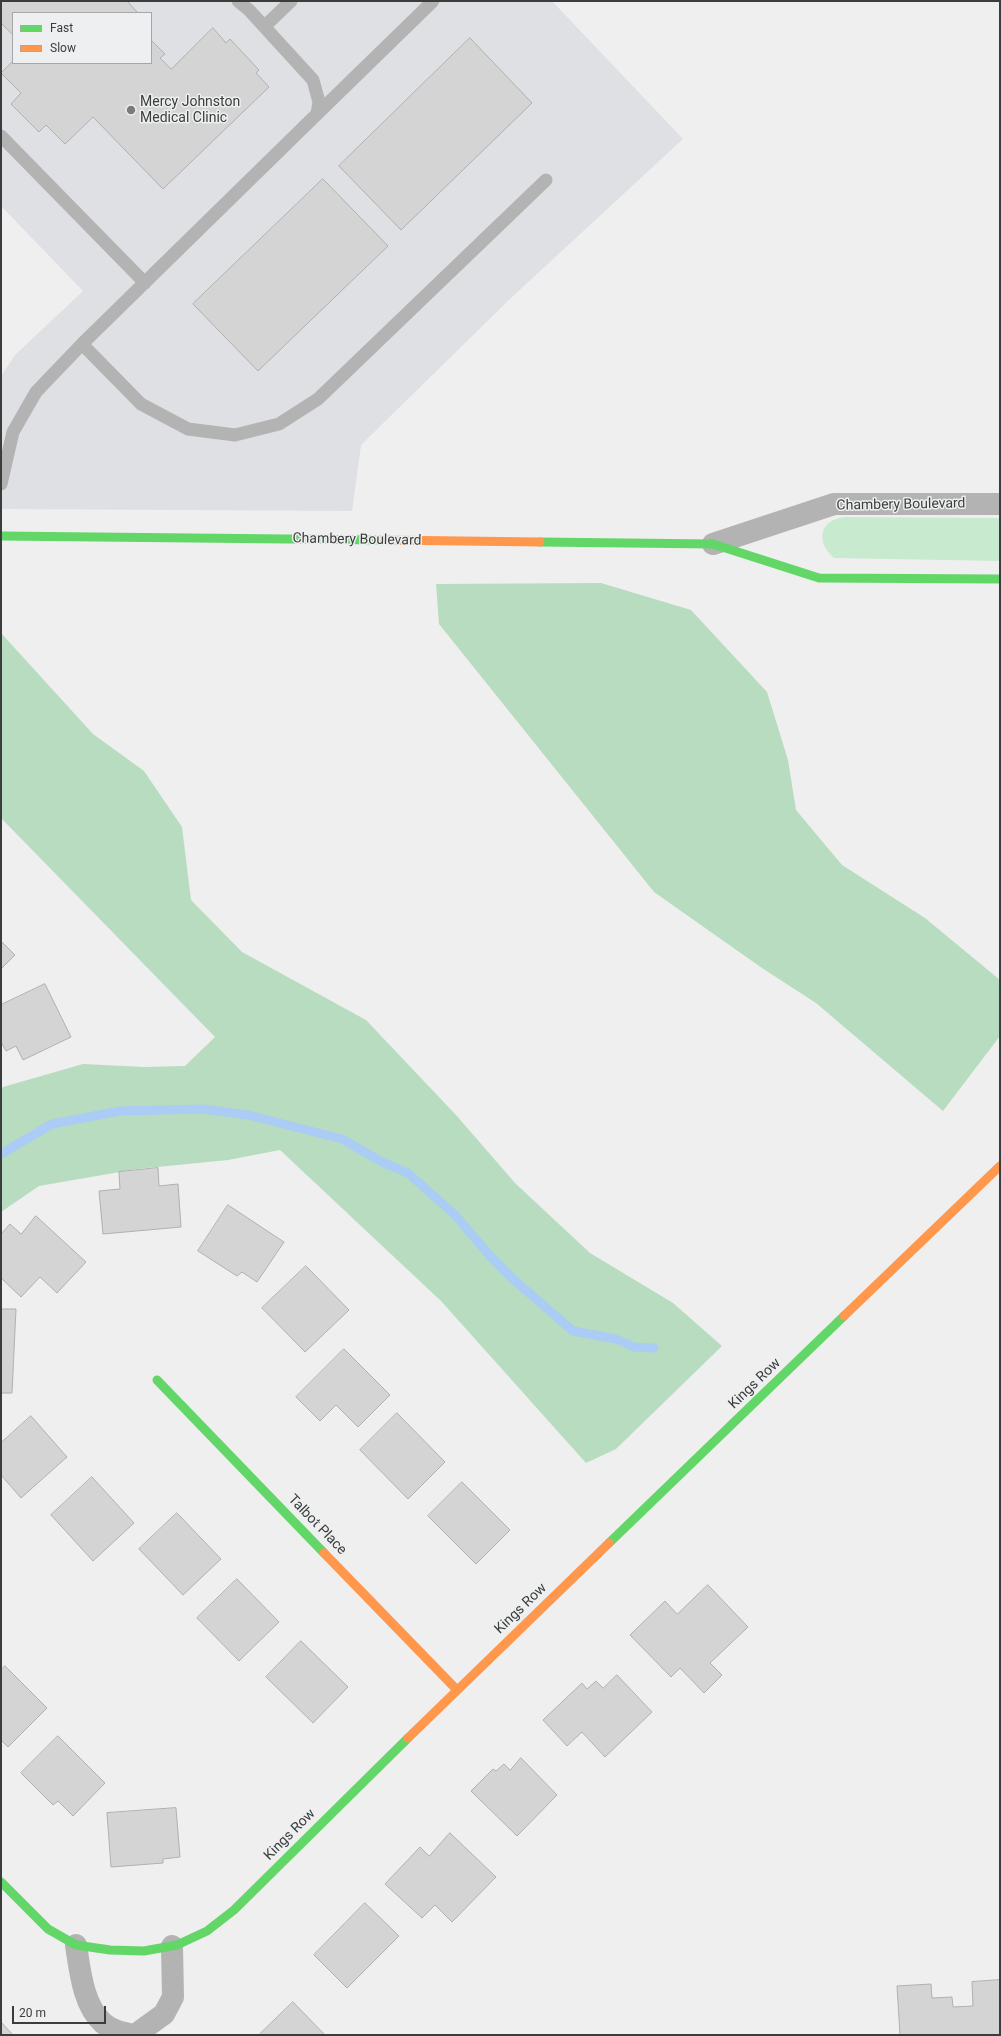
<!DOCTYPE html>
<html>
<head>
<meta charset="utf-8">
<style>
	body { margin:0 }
	#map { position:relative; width:1001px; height:2036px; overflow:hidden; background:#efefef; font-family:Roboto,sans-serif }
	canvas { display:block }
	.frame { position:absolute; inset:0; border:2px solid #3b3c3c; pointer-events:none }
	.legend { position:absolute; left:12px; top:12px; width:140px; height:52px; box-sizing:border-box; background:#eeeff0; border:1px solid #a6a7a8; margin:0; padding:5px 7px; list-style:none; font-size:12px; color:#3b3c3c }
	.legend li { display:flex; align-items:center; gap:8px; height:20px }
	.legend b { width:20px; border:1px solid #a6a7a8 }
	.scale { position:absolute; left:12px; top:2006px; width:94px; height:18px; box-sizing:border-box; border:2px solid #3b3c3c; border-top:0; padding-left:5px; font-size:12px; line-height:14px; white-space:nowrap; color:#3b3c3c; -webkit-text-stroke:3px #eeeff0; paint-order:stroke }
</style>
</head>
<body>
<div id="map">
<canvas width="1001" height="2036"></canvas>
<div class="frame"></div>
<ul class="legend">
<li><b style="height:5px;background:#63d668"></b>Fast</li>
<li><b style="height:5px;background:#ff974d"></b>Slow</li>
</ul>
<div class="scale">20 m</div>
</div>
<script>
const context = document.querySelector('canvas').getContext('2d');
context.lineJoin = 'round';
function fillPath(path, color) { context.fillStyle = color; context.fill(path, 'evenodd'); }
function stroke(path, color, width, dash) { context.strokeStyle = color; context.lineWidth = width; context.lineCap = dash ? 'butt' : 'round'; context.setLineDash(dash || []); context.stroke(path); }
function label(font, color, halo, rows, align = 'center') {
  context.font = font + ' Roboto,sans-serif'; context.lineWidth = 3; context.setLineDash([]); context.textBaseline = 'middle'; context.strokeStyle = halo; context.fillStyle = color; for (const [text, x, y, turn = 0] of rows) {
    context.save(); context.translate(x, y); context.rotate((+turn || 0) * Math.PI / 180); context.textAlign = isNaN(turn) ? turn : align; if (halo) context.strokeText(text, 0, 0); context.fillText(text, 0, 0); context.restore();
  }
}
const built = new Path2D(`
	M 1,1 L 552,1 L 683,139 L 511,298 L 361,445 L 352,511 L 1,509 L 1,376 L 15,355 L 83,291 L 1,206 ZM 13,13 L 151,13 L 151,63 L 13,63 Z`);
const green = new Path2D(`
	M 845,517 L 1000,518 L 1000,561 L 834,558 C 816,543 818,520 845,517 Z`);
const forest = new Path2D(`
	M 601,583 L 691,610 L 767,692 L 788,760 L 796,810 L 842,865 L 925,918 L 1000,980 L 1000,1036 L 943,1111 L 816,1003 L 762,968 L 654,892 L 439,624 L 436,584 Z
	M 1,633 L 93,734 L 144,771 L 182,827 L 191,900 L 242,952 L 366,1020 L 456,1115 L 515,1183 L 590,1253 L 673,1303 L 722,1346 L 616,1449 L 586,1463 L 441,1301 L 280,1150 L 228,1160 L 137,1169 L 39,1186 L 1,1212 L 1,1090 L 3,1087 L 83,1064 L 144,1067 L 185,1066 L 215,1037 L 1,818 Z`);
const stream = new Path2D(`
	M 1,1154 L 52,1124 L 120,1111 L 203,1109 L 248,1115 L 342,1139 L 384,1163 L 408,1173 L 455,1215 L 490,1256 L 513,1279 L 573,1331 L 616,1339 L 634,1347 L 654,1348`);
const building = new Path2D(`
	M 1,1 L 127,1 L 138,13 L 13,13 L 13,35 L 1,23 Z
	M 213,28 L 226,43 L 230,39 L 259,70 L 256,73 L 269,87 L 163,189 L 93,117 L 65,144 L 46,125 L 39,132 L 11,104 L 21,93 L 1,73 L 13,61 L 13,63 L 151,63 L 151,40 L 165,54 L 160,58 L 171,69 Z
	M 470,38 L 532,103 L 401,230 L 339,166 Z
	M 323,179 L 388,246 L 258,371 L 193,304 Z
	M 1,941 L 15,955 L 1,969 Z
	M 45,984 L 71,1037 L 23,1060 L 16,1046 L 6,1051 L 1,1042 L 1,1005 Z
	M 158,1168 L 159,1186 L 178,1184 L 181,1227 L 103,1234 L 99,1191 L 120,1189 L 119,1172 Z
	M 228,1205 L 284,1242 L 257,1282 L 242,1272 L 237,1276 L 198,1251 Z
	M 36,1216 L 86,1262 L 57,1293 L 40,1277 L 21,1297 L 1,1278 L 1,1234 L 10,1224 L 21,1234 Z
	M 306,1266 L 349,1310 L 305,1352 L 262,1308 Z
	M 1,1309 L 16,1309 L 12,1393 L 1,1393 Z
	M 344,1349 L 390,1395 L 358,1427 L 336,1405 L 320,1421 L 296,1397 Z
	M 397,1413 L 445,1462 L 408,1499 L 360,1450 Z
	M 31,1416 L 67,1457 L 21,1498 L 1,1475 L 1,1443 Z
	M 92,1477 L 134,1523 L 93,1561 L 51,1515 Z
	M 462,1482 L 510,1530 L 476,1564 L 428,1516 Z
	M 177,1513 L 221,1559 L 183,1595 L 139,1549 Z
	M 237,1579 L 279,1622 L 239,1661 L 197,1618 Z
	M 708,1585 L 748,1627 L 710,1663 L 722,1675 L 704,1693 L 680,1668 L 671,1677 L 630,1635 L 665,1601 L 677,1614 Z
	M 301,1641 L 348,1687 L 313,1723 L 266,1677 Z
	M 5,1666 L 47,1708 L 8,1747 L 1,1740 L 1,1670 Z
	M 617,1675 L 652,1712 L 605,1757 L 582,1732 L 567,1746 L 543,1720 L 582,1683 L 587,1689 L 596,1681 L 603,1688 Z
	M 58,1736 L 105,1783 L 73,1816 L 58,1801 L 53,1805 L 21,1773 Z
	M 521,1758 L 557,1795 L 517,1836 L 471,1791 L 493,1769 L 496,1771 L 504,1764 L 510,1770 Z
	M 176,1808 L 180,1857 L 163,1859 L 163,1863 L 111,1867 L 107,1813 Z
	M 450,1833 L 496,1877 L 452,1922 L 435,1905 L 422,1918 L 385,1884 L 420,1847 L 429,1856 Z
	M 365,1903 L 399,1936 L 347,1988 L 314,1955 Z
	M 1000,1980 L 1000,2035 L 900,2035 L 897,1986 L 931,1984 L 932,1998 L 952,1997 L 953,2007 L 973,2006 L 972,1982 Z
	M 293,2002 L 325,2035 L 259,2035 Z
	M 1,2022 L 13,2035 L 1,2035 Z`);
const lane = new Path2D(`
	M 265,26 L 291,1
	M 317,114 L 433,1
	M 1,136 L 145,283
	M 82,344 L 141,404 L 188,429 L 235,435 L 279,424 L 318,399 L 546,180
	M 1,484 L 13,432 L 36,392 L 82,344 L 317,114 L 319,102 L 313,80 L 249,10 L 238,1`);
const street = new Path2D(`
	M 713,544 L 834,504 L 1000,504
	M 76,1945 C 80,1971 83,2005 103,2023 C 112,2031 124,2033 135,2035 L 164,2014 L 173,1997 L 172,1946`);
const fast = new Path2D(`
	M 1,536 L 383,540
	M 540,542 L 713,544 L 819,578 L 1000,579
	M 157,1380 L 324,1553
	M 609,1543 L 844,1316
	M 1,1882 L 48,1929 L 76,1945 L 110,1950 L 144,1951 L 177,1945 L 207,1931 L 234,1910 L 408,1738`);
const slow = new Path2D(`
	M 383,540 L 540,542
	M 844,1316 L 1000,1166
	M 324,1553 L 457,1690
	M 408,1738 L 609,1543`);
const markers = [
	[131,110,5,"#7a7b7b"]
];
const poiNames = [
	["Mercy Johnston",140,102],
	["Medical Clinic",140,118]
];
const streetNames = [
	["Chambery Boulevard",901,505,-1],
	["Chambery Boulevard",357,540,1],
	["Kings Row",755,1384,-44],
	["Talbot Place",317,1525,46],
	["Kings Row",521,1609,-44],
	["Kings Row",290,1835,-45]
];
fillPath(built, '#dee0e4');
fillPath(green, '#c8ebcf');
fillPath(forest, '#b8dcbf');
stroke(stream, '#aaccf5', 9);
fillPath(building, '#d4d4d4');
stroke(building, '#b0b0b0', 1);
stroke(lane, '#b3b3b3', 13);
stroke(street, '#b3b3b3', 22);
stroke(fast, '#63d668', 9);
stroke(slow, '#ff974d', 9);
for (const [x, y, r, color] of markers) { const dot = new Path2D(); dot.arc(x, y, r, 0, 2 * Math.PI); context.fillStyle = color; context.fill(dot); stroke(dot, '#eeeff0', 1.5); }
label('14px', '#3b3c3c', '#eeeff0', poiNames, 'left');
label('14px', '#3b3c3c', '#eeeff0', streetNames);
</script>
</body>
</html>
